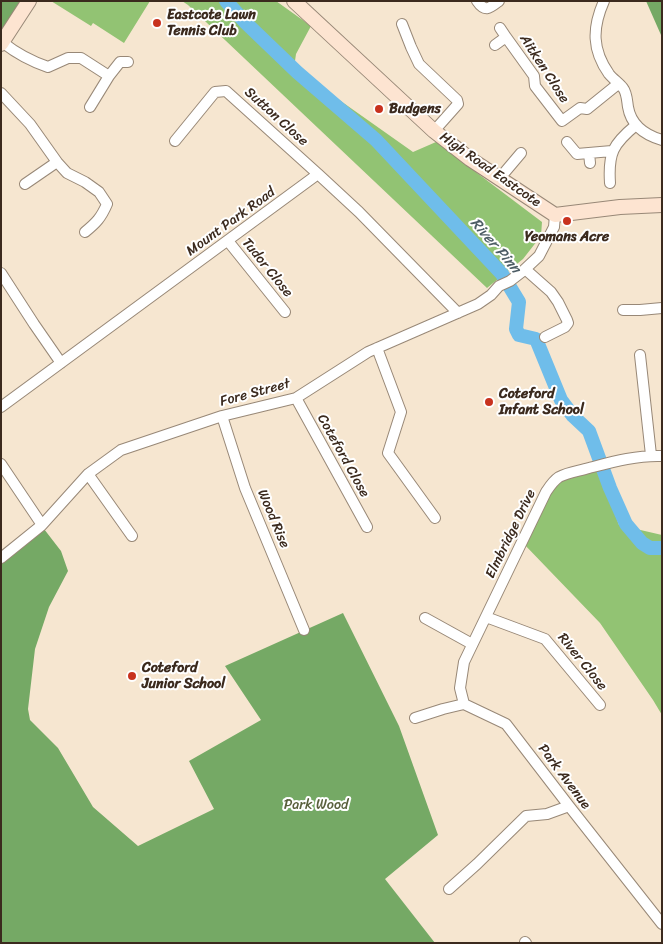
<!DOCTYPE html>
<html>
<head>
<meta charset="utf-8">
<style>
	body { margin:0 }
	#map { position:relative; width:663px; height:944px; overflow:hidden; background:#f6e6d0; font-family:Sriracha,sans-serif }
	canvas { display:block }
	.frame { position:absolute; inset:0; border:2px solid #3b2a1e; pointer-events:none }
</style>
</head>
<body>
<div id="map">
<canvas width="663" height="944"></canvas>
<div class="frame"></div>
</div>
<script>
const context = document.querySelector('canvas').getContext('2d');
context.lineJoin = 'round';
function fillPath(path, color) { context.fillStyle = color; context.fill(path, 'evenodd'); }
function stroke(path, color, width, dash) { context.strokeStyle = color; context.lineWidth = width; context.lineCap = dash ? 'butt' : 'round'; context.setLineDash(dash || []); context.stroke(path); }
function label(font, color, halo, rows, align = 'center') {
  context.font = font + ' Sriracha,sans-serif'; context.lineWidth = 4; context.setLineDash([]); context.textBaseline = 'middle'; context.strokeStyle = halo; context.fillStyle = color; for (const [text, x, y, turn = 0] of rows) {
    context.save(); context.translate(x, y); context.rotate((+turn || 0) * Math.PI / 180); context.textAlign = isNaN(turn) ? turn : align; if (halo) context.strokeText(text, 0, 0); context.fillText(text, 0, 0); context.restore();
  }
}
const green = new Path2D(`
	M 51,1 L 150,1 L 124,43 L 93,23 L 91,26 Z
	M 182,1 L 276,1 L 311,26 L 296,54 L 294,68 L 413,152 L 436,142 L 542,222 L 541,236 L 523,259 L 487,288 L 188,5 Z
	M 597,466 L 619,525 L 662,535 L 662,715 L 653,700 L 600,623 L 522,542 L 553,482 Z`);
const forest = new Path2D(`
	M 1,1 L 24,1 L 1,35 Z
	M 646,1 L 662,1 L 662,37 L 661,35 Z
	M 44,529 L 61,551 L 68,571 L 49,607 L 35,649 L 28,709 L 30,720 L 58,748 L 93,807 L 138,846 L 214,809 L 189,761 L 261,720 L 225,666 L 343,613 L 399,726 L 438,835 L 385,879 L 435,943 L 1,943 L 1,564 Z`);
const river = new Path2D(`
	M 226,1 L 246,23 L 297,72 L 376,140 L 502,274 L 519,302 L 516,329 L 519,335 L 536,339 L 561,400 L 573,416 L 589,431 L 610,488 L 626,524 L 642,543 L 650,548 L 662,548`);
const street = new Path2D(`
	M 477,1 C 485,13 490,8 499,1
	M 604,1 C 592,28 592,50 609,74 C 613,79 619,83 623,88 C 627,93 627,101 628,107 C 631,125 645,135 662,140
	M 402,24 L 411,47 L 419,64 L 457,100 L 458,104 L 434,131
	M 500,28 L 506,37
	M 2,42 C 17,54 30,61 48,67 L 68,58 L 81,58 L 109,76
	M 495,45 L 506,37 L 534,76 L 535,86 L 562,121 L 580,108 L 587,109 L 618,84
	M 1,93 L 30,124 L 57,162 L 67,173 L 85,182 L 99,192 L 107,204 C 101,218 96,223 85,232
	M 90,107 L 109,76 L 120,62 L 128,62
	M 175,141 L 215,92 L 226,91 L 318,174
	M 567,142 L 577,154 L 612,151
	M 589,153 L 590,163
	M 499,179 L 521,153
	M 610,183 C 608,153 613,144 636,125
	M 25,184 L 57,162
	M 228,241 L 285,312
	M 525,269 L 551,292 L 558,302 L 567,320 L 568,323 L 565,327 L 545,337
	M 1,273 L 34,324 L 61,363
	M 623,310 L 640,310 L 662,308
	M 377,348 L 401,412 L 388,453 L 435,518
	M 640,355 L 651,455
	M 296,398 L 367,527
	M 1,407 L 318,174 L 359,212 L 458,313
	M 222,416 L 245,488 L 304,630
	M 1,464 L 42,525
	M 88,474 L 132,536
	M 1,558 L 42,525 L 88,474 L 121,450 L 222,416 L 296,398 L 368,352 L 478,304 L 491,295 L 499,286 L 510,281 L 523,271 L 539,256 L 554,227 L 555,215
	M 486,617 L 545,639 L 600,705
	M 425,618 L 472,644
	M 464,704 L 460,688 L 464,662 L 546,492 C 550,486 553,481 559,477 C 568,472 579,471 589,468 C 612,462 637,455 662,456
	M 415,718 L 443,709 L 464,704 L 506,724 L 569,806 L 662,924
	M 449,889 L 477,864 L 526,816 L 547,814 L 569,806
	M 525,942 L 526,943`);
const secondary = new Path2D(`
	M 294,1 L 434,131 L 470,159 L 555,215 L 620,207 L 662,205
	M 1,44 L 29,1`);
const markers = [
	[157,23,5,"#c8321e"],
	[379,109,5,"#c8321e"],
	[567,221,5,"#c8321e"],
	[489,402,5,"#c8321e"],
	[132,676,5,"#c8321e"]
];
const poiNames = [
	["Eastcote Lawn",167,15],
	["Tennis Club",167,31],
	["Budgens",389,109],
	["Yeomans Acre",567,237,"center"],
	["Coteford",499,394],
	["Infant School",499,410],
	["Coteford",142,668],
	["Junior School",142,684]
];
const streetNames = [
	["Aitken Close",544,69,57],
	["Sutton Close",276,117,42],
	["High Road Eastcote",490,170,35],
	["Mount Park Road",231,222,-36],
	["Tudor Close",267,268,51],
	["Fore Street",255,393,-15],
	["Coteford Close",343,456,61],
	["Wood Rise",273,519,67],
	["Elmbridge Drive",511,534,-64],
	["River Close",582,662,51],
	["Park Avenue",564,777,53]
];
const parkNames = [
	["Park Wood",316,805]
];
const waterNames = [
	["River Pinn",495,246,49]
];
fillPath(green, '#92c373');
fillPath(forest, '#75a965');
stroke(river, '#6fbdea', 14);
stroke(street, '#988877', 12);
stroke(secondary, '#988877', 16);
stroke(street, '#fff', 10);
stroke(secondary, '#fde4d1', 14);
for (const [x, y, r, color] of markers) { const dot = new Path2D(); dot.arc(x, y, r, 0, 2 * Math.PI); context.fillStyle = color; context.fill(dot); stroke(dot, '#fff', 2); }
label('bold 14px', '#3b2a1e', '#fff', poiNames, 'left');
label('14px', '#3b2a1e', '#fff', streetNames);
label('14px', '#59603c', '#fff', parkNames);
label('italic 15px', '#4d5d65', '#fff', waterNames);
</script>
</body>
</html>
